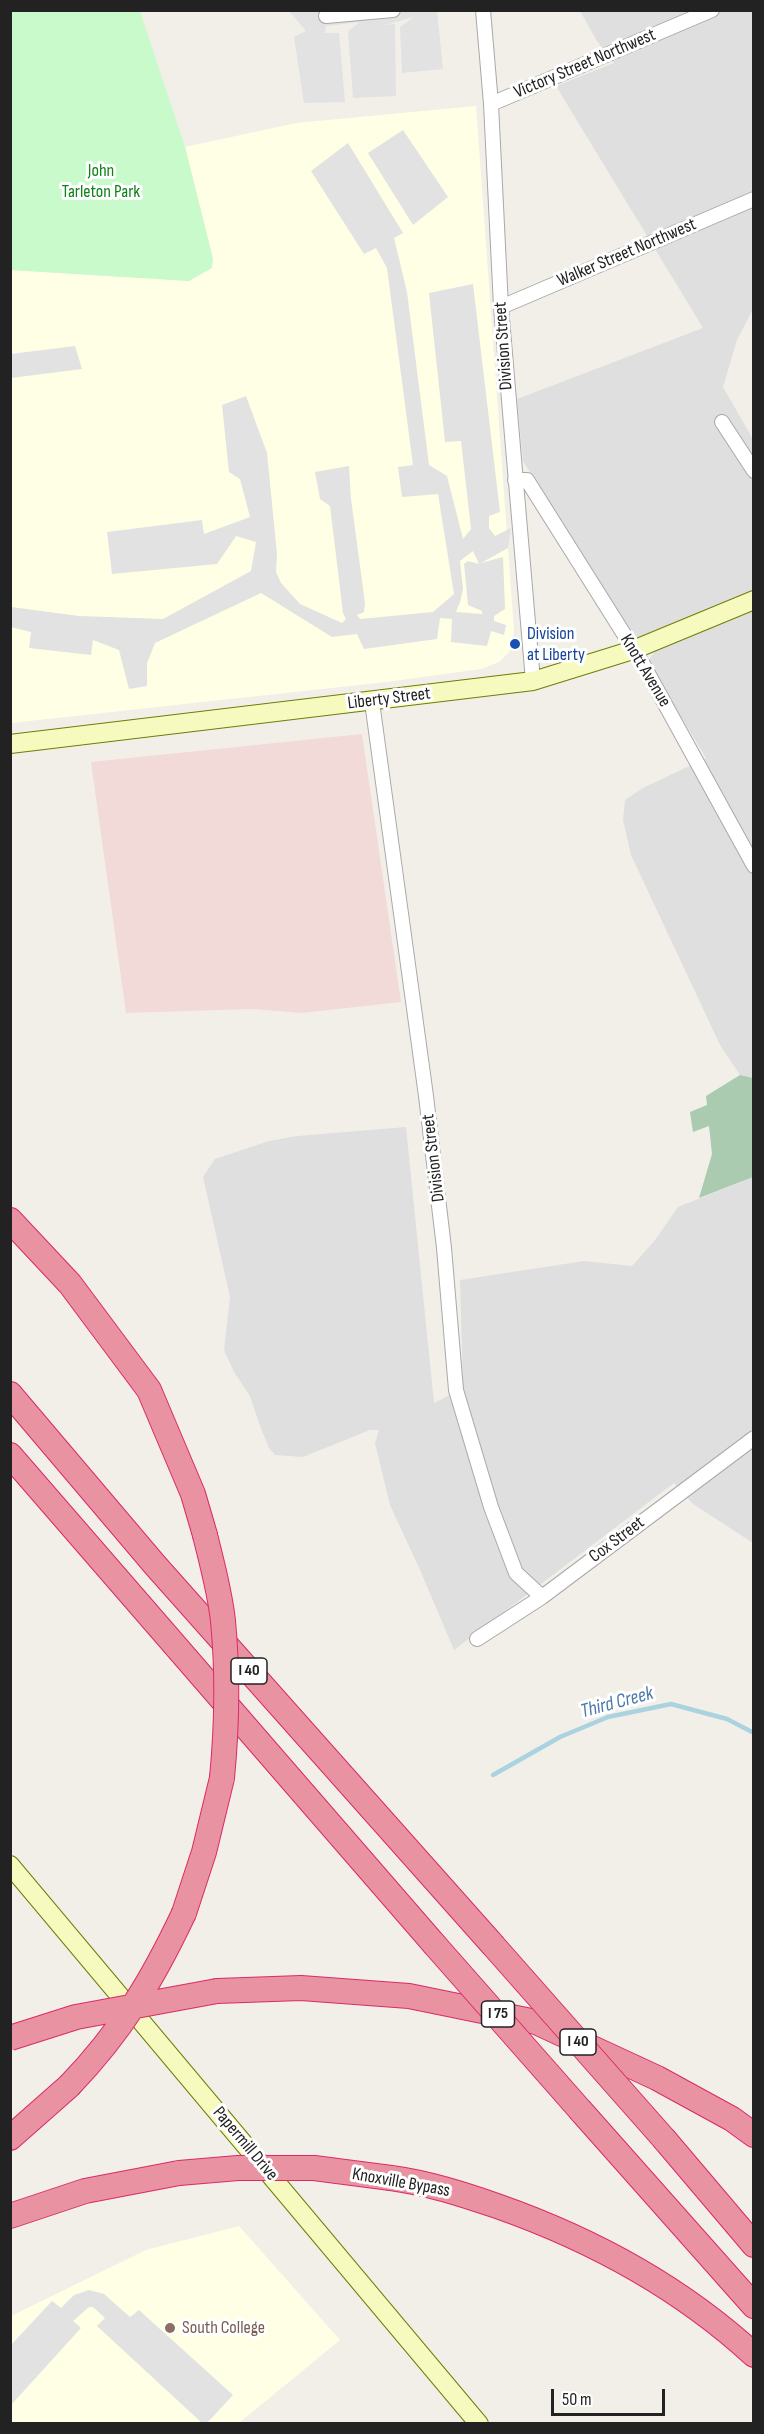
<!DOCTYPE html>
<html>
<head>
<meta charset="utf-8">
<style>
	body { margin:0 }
	#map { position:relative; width:764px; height:2434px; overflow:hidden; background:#f2efe9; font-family:"Sofia Sans Condensed",sans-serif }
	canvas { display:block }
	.frame { position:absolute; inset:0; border:12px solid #222; pointer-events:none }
	.scale { position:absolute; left:551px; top:2389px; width:114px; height:27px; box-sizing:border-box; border:3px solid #222; border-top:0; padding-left:8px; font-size:18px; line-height:21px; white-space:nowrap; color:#222; -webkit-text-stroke:4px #fff; paint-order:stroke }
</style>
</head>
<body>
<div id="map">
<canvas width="764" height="2434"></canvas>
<div class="frame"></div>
<div class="scale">50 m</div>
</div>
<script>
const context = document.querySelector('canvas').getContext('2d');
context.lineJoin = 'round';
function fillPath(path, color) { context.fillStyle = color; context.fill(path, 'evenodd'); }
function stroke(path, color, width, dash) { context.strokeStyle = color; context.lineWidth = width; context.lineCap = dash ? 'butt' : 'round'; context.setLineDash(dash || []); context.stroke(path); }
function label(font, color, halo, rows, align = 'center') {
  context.font = font + ' "Sofia Sans Condensed",sans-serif'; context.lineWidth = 6; context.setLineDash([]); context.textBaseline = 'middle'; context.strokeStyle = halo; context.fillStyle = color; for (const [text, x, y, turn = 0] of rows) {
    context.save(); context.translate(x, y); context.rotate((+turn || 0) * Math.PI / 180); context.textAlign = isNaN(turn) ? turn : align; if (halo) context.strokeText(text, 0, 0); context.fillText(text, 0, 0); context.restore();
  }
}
const residential = new Path2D(`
	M 580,11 L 753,11 L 753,309 L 737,340 L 723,387 L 754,441 L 753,1078 L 740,1075 L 720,1045 L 631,855 L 623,820 L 625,800 L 643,788 L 706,758 L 650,666 L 649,660 L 655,651 L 649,637 L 635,641 L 523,461 L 517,399 L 703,328 L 556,86 L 614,63 L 597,41 Z
	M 406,1127 L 434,1403 L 463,1388 L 460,1280 L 584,1261 L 632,1266 L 655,1240 L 678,1207 L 753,1177 L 753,1543 L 693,1504 L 674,1483 L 454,1650 L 420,1570 L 390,1505 L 375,1443 L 379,1430 L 370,1430 L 303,1457 L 275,1455 L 269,1448 L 260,1426 L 250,1396 L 234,1372 L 224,1350 L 230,1297 L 203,1177 L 215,1159 L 269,1141 L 297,1136 Z`);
const commercial = new Path2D(`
	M 362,734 L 401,1002 L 302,1013 L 252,1009 L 126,1013 L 91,762 Z`);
const education = new Path2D(`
	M 476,106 L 514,631 L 509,652 L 499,662 L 481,669 L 386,682 L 11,723 L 10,270 L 189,281 L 213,259 L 185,147 L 296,123 Z
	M 239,2226 L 340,2340 L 239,2423 L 11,2424 L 11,2316 L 146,2250 Z`);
const cemetery = new Path2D(`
	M 740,1075 L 753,1078 L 753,1177 L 699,1198 L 712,1154 L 709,1126 L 693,1132 L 690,1112 L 707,1105 L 706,1096 Z`);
const park = new Path2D(`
	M 10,11 L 140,11 L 185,147 L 213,259 L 212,268 L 189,281 L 11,270 Z`);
const parking = new Path2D(`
	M 289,11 L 437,11 L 443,69 L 402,73 L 400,27 L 414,17 L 385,25 L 395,24 L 396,96 L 353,98 L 348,31 L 360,22 L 326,26 L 325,33 L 339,33 L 345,102 L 304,103 L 294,37 L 306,31 Z
	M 403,130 L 448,197 L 413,225 L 368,153 Z
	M 348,143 L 403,233 L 394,238 L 407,292 L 429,465 L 447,476 L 463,539 L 471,529 L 461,441 L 445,442 L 429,293 L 473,284 L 500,512 L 489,516 L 489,528 L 495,536 L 511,528 L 508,548 L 481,563 L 503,557 L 505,609 L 494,616 L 494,621 L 506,625 L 504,635 L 491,631 L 487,646 L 451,642 L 452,619 L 440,618 L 437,639 L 364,649 L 357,634 L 332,637 L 261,593 L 155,643 L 147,663 L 147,686 L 129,689 L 119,650 L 93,640 L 91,655 L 29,648 L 31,632 L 11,627 L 11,607 L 79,616 L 163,619 L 251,571 L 256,542 L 236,536 L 217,564 L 112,574 L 107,532 L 202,520 L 204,534 L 250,517 L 240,479 L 229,472 L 222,405 L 246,396 L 267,453 L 277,554 L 276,572 L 281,583 L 300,604 L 342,623 L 346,619 L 343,613 L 330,506 L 320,499 L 315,472 L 349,466 L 351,499 L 365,603 L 364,612 L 357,615 L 360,619 L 433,612 L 454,594 L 438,494 L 402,497 L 398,467 L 413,465 L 387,268 L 376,248 L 364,254 L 311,171 ZM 473,551 L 479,564 L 468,561 L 464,564 L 468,605 L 482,611 L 482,614 L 456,612 L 460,602 L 463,589 L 460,561 Z
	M 75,346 L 82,369 L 11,378 L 11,354 Z
	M 89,2290 L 104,2294 L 130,2317 L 139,2310 L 233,2395 L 207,2423 L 202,2423 L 97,2326 L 105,2318 L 93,2307 L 89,2307 L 73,2321 L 81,2328 L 11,2405 L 11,2345 L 52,2301 L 61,2308 L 74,2295 Z`);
const stream = new Path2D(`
	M 493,1775 L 560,1737 L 608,1717 L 671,1704 L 727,1719 L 754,1733`);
const street = new Path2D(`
	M 483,10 L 491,104 L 501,307 L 533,681
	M 326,16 L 393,10
	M 491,104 L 712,10
	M 501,307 L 754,199
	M 722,422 L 754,471
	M 515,480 L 527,480 L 644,666 L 754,866
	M 372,702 L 426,1096 L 444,1248 L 456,1390 L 491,1507 L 516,1573 L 542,1597
	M 477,1639 L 542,1597 L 754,1438`);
const secondary = new Path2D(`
	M 10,744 L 533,681 L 633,650 L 754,600
	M 10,1865 L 479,2424`);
const highway = new Path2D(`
	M 10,1220 L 70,1284 L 149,1390 L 193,1494 L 205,1535
	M 10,1394 L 155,1565 L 492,1944
	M 10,1455 L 434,1944
	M 184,1913 L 204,1852 L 222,1778
	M 217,1991 L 301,1988 L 409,1996 L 536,2022 L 657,2078 L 732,2119 L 754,2135
	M 581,2111 L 754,2306
	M 10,2138 L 69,2086
	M 665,2140 L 754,2245
	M 391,2178 C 428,2183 462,2194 497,2206 C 591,2239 680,2287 754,2355
	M 10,2216 L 85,2191 L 179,2173`);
const highwayBridge = new Path2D(`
	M 205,1535 C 212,1564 220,1592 223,1621 C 228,1673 227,1726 222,1778
	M 434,1944 L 581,2111
	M 492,1944 L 665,2140
	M 10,2038 L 76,2017 L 217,1991
	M 69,2086 C 121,2032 152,1981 184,1913
	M 179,2173 L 238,2168 L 314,2168 L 391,2178`);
const markers = [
	[515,644,6,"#1a4fb4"],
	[170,2328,6,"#8d6e63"]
];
const shields = [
	[249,1671,36],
	[498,2014,33],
	[578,2042,36]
];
const shieldNames = [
	["I 40",249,1671],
	["I 75",498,2014],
	["I 40",578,2042]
];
const streetNames = [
	["Victory Street Northwest",585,64,-23],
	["Walker Street Northwest",627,253,-23],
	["Division Street",504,346,-94],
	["Knott Avenue",645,671,59],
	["Liberty Street",389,699,-7],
	["Division Street",434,1158,-97],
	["Cox Street",617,1540,-37],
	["Papermill Drive",245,2144,50],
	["Knoxville Bypass",401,2183,10]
];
const parkNames = [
	["John",101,171],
	["Tarleton Park",101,192]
];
const transitNames = [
	["Division",527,634],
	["at Liberty",527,655]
];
const educationNames = [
	["South College",182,2328]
];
const waterNames = [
	["Third Creek",617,1703,-15]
];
fillPath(residential, '#e0dfdf');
fillPath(commercial, '#f2dad9');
fillPath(education, '#ffffe5');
fillPath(cemetery, '#aacbaf');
fillPath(park, '#c8facc');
fillPath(parking, '#e2e2e2');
stroke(stream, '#aad3df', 4.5);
stroke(street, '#a9a9a9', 16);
stroke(secondary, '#707d05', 20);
stroke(highway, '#dc2a67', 26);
stroke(street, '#fff', 14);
stroke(secondary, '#f7fabf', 18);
stroke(highway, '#e892a2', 24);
stroke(highwayBridge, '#dc2a67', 26, []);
stroke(highwayBridge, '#e892a2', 24);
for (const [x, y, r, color] of markers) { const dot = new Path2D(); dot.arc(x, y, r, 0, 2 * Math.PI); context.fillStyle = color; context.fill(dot); stroke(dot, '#fff', 2); }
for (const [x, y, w] of shields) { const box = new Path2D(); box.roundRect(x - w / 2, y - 13, w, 26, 4.5); context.fillStyle = '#fff'; context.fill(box); stroke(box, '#222', 1.5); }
label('bold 16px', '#222', null, shieldNames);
label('18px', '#222', '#fff', streetNames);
label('18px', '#0c8416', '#fff', parkNames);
label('18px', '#164399', '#fff', transitNames, 'left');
label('18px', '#785e54', '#fff', educationNames, 'left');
label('italic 20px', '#4a7aab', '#fff', waterNames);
</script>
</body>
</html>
